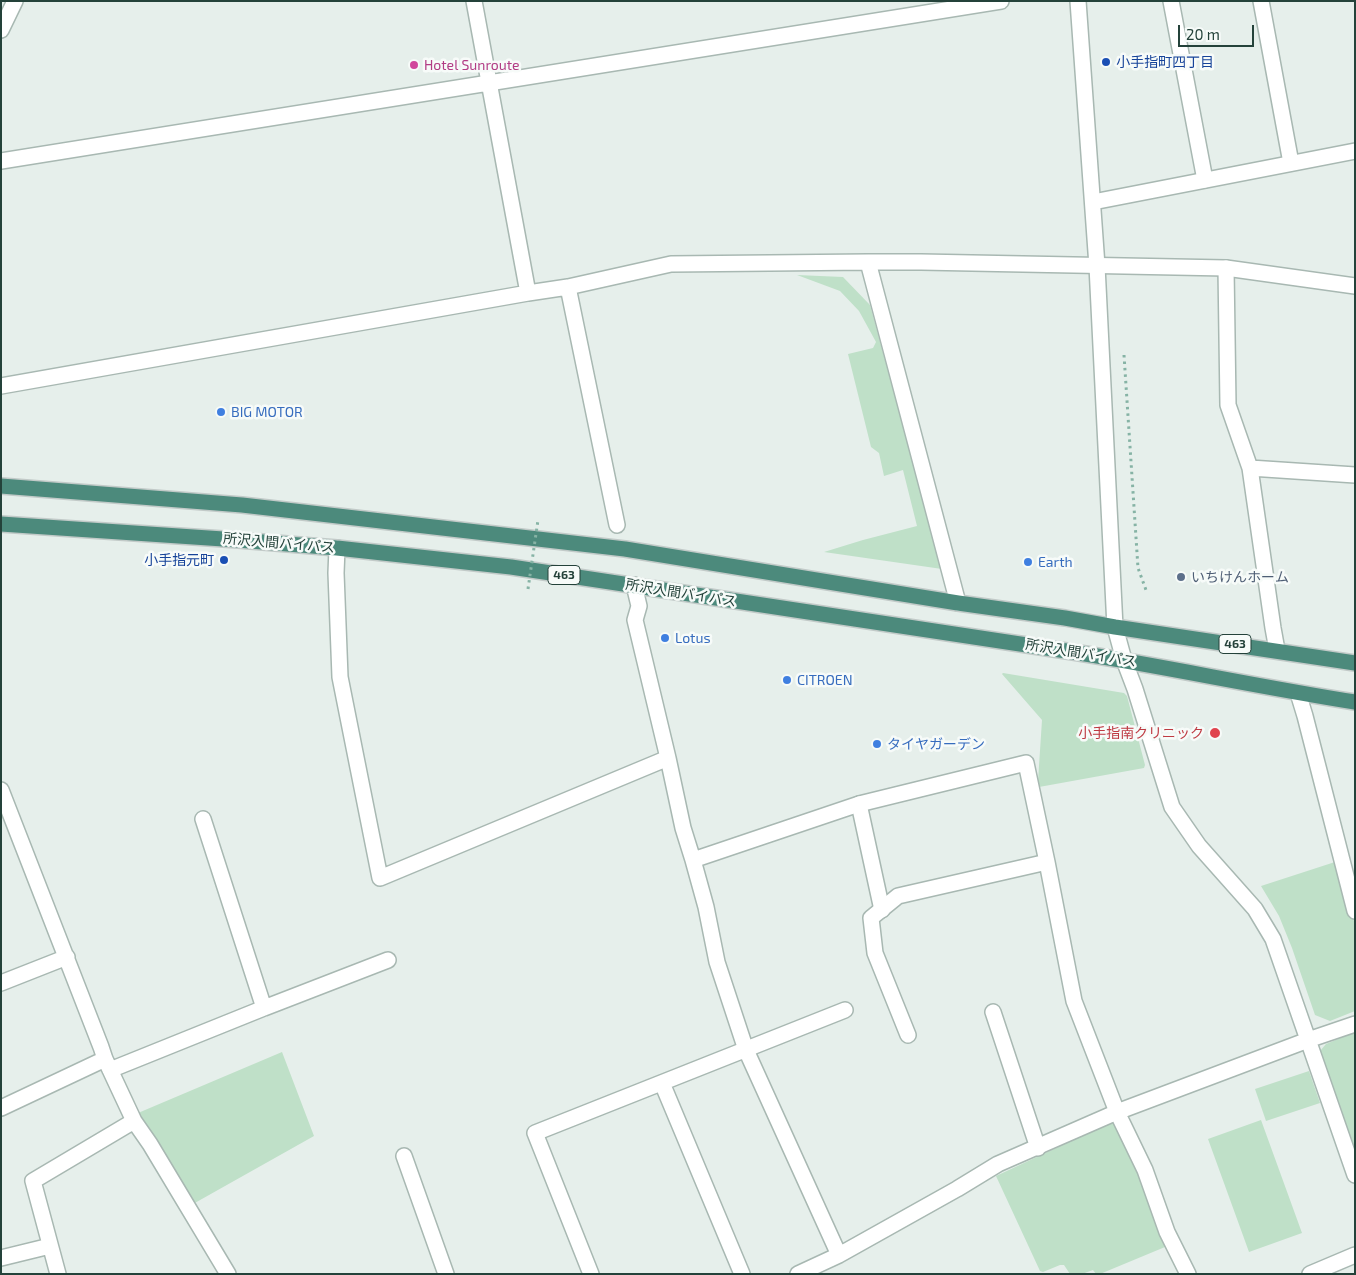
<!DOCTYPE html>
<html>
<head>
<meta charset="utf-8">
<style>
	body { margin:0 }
	#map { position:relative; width:1356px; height:1275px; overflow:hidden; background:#e6efeb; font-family:"Exo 2",sans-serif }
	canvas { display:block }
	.frame { position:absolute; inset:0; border:2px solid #24423a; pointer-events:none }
	.scale { position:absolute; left:1178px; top:25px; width:76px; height:22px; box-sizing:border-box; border:2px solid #24423a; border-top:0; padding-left:6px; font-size:15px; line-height:18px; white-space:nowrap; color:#24423a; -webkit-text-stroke:4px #f7fbf9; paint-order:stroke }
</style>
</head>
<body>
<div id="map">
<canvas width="1356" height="1275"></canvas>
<div class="frame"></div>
<div class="scale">20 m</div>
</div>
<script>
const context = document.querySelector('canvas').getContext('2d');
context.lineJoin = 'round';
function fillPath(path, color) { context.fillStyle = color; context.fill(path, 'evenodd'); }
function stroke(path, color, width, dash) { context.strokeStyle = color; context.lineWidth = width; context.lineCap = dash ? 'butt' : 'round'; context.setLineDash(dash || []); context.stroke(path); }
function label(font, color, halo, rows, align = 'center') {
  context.font = font + ' "Exo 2","Noto Sans JP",sans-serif'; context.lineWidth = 5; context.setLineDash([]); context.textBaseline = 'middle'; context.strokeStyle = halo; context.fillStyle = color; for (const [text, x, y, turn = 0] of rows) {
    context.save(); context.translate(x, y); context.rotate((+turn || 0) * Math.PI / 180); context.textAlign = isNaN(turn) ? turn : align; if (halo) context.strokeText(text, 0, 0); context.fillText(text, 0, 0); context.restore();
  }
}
const green = new Path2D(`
	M 797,275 L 843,277 L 870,305 L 942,569 L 824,552 L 863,540 L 917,526 L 903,470 L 884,476 L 879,453 L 871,447 L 848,354 L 873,348 L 876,342 L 859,311 L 840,291 Z
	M 1003,673 L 1124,693 L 1127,696 L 1145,765 L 1144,768 L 1039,787 L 1038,781 L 1042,720 L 1002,674 Z
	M 1338,861 L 1355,925 L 1355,1011 L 1330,1021 L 1315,1015 L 1292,948 L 1279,916 L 1261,886 Z
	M 1355,1032 L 1355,1155 L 1320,1051 L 1326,1044 Z
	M 282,1052 L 314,1136 L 193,1204 L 138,1113 Z
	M 1309,1071 L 1320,1103 L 1266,1121 L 1255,1089 Z
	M 1261,1120 L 1302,1233 L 1249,1252 L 1208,1139 Z
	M 1112,1122 L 1118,1123 L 1168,1244 L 1165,1247 L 1100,1274 L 1096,1274 L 1093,1270 L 1082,1274 L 1070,1274 L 1064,1265 L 1060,1265 L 1043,1272 L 1040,1271 L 996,1176 Z`);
const path = new Path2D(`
	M 1124,355 L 1138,568 L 1146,590`);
const service = new Path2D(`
	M 1171,1 L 1205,180
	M 1261,1 L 1291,163
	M 1226,268 L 1228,405 L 1250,468 L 1273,628 L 1277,650
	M 1250,468 L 1355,475
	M 859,804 L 882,910
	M 993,1012 L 1038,1148
	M 404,1156 L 446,1274
	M 1310,1274 L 1355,1255`);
const minor = new Path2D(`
	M 474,1 L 528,293
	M 1,30 L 15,1
	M 1,161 L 1001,1
	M 1093,202 L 1355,151
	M 868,262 L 958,603
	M 568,287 L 617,525
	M 1,386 L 528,293 L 568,287 L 671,264 L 868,262 L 921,262 L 1226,268 L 1355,286
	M 337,548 L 336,573 L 340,677 L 380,878 L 668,758
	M 634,585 L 639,606 L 635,620 L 668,758 L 683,828 L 693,860 L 706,907 L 717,962 L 746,1050 L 839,1255
	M 1124,660 L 1135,689 L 1172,807 L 1199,846 L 1255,909 L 1273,939 L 1355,1175
	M 1298,693 L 1305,716 L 1355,911
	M 1,790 L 101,1047 L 105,1059 L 134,1121 L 150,1144 L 228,1274
	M 203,819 L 264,1008 L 388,960
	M 693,860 L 859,804 L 1026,763 L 1047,862
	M 1,983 L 67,957
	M 908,1035 L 875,953 L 871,918 L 898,896 L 1047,862 L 1074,1001 L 1117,1112 L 1145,1170 L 1167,1232 L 1188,1274
	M 110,1070 L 264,1008
	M 662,1083 L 742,1274
	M 1,1108 L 105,1059
	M 1,1258 L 50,1246
	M 58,1274 L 33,1181 L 134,1121
	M 591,1274 L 535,1133 L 845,1010
	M 798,1274 L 839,1255 L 957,1189 L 998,1164 L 1117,1112 L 1308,1040 L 1355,1024`);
const tertiary = new Path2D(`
	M 1078,1 L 1097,266 L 1115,627 L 1124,660`);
const trunk = new Path2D(`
	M 1,486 L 242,505 L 625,549 L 958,603 L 1065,618 L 1115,627 L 1355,663
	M 1,524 L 238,540 L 337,548 L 511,567 L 1073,652 C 1167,667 1260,687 1355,702`);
const pathBridge = new Path2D(`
	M 528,589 L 538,520`);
const markers = [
	[1106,62,5,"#1a4fb4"],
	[414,65,5,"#d1479c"],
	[221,412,5,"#3f7fe0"],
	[224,560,5,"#1a4fb4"],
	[1028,562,5,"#3f7fe0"],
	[1181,577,5,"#5c6f8a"],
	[665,638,5,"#3f7fe0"],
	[787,680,5,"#3f7fe0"],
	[1215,733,6,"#e0444e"],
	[877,744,5,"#3f7fe0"]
];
const shields = [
	[564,575,32],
	[1235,644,32]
];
const shieldNames = [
	["463",564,575],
	["463",1235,644]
];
const transitNames = [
	["小手指町四丁目",1116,62],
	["小手指元町",214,560,"right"]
];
const hotelNames = [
	["Hotel Sunroute",424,65]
];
const shopNames = [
	["BIG MOTOR",231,412],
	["Earth",1038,562],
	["Lotus",675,638],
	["CITROEN",797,680],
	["タイヤガーデン",887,744]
];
const streetNames = [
	["所沢入間バイパス",279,543,5],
	["所沢入間バイパス",681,593,9],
	["所沢入間バイパス",1081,653,9]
];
const serviceNames = [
	["いちけんホーム",1191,577]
];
const healthNames = [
	["小手指南クリニック",1204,733]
];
fillPath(green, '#bfe0c8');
stroke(service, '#a8b8b2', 18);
stroke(minor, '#a8b8b2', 18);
stroke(tertiary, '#a8b8b2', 18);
stroke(trunk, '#c2cac8', 18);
stroke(path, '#86b3a5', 3, [2.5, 4]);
stroke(service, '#fff', 15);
stroke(minor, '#fff', 15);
stroke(tertiary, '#fff', 15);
stroke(trunk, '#4c8a7c', 15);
stroke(pathBridge, '#86b3a5', 3, [2.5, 4]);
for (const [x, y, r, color] of markers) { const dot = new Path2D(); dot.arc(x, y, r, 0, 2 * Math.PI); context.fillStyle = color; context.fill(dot); stroke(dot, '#f7fbf9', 2); }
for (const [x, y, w] of shields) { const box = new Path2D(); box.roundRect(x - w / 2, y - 9.5, w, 19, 4); context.fillStyle = '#f7fbf9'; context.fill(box); stroke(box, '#24423a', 1); }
label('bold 12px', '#24423a', null, shieldNames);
label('14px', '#164399', '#f7fbf9', transitNames, 'left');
label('14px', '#b23c85', '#f7fbf9', hotelNames, 'left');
label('14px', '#366cbe', '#f7fbf9', shopNames, 'left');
label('14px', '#24423a', '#f7fbf9', streetNames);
label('14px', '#4e5e75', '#f7fbf9', serviceNames, 'left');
label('14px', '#be3a42', '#f7fbf9', healthNames, 'right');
</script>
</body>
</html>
